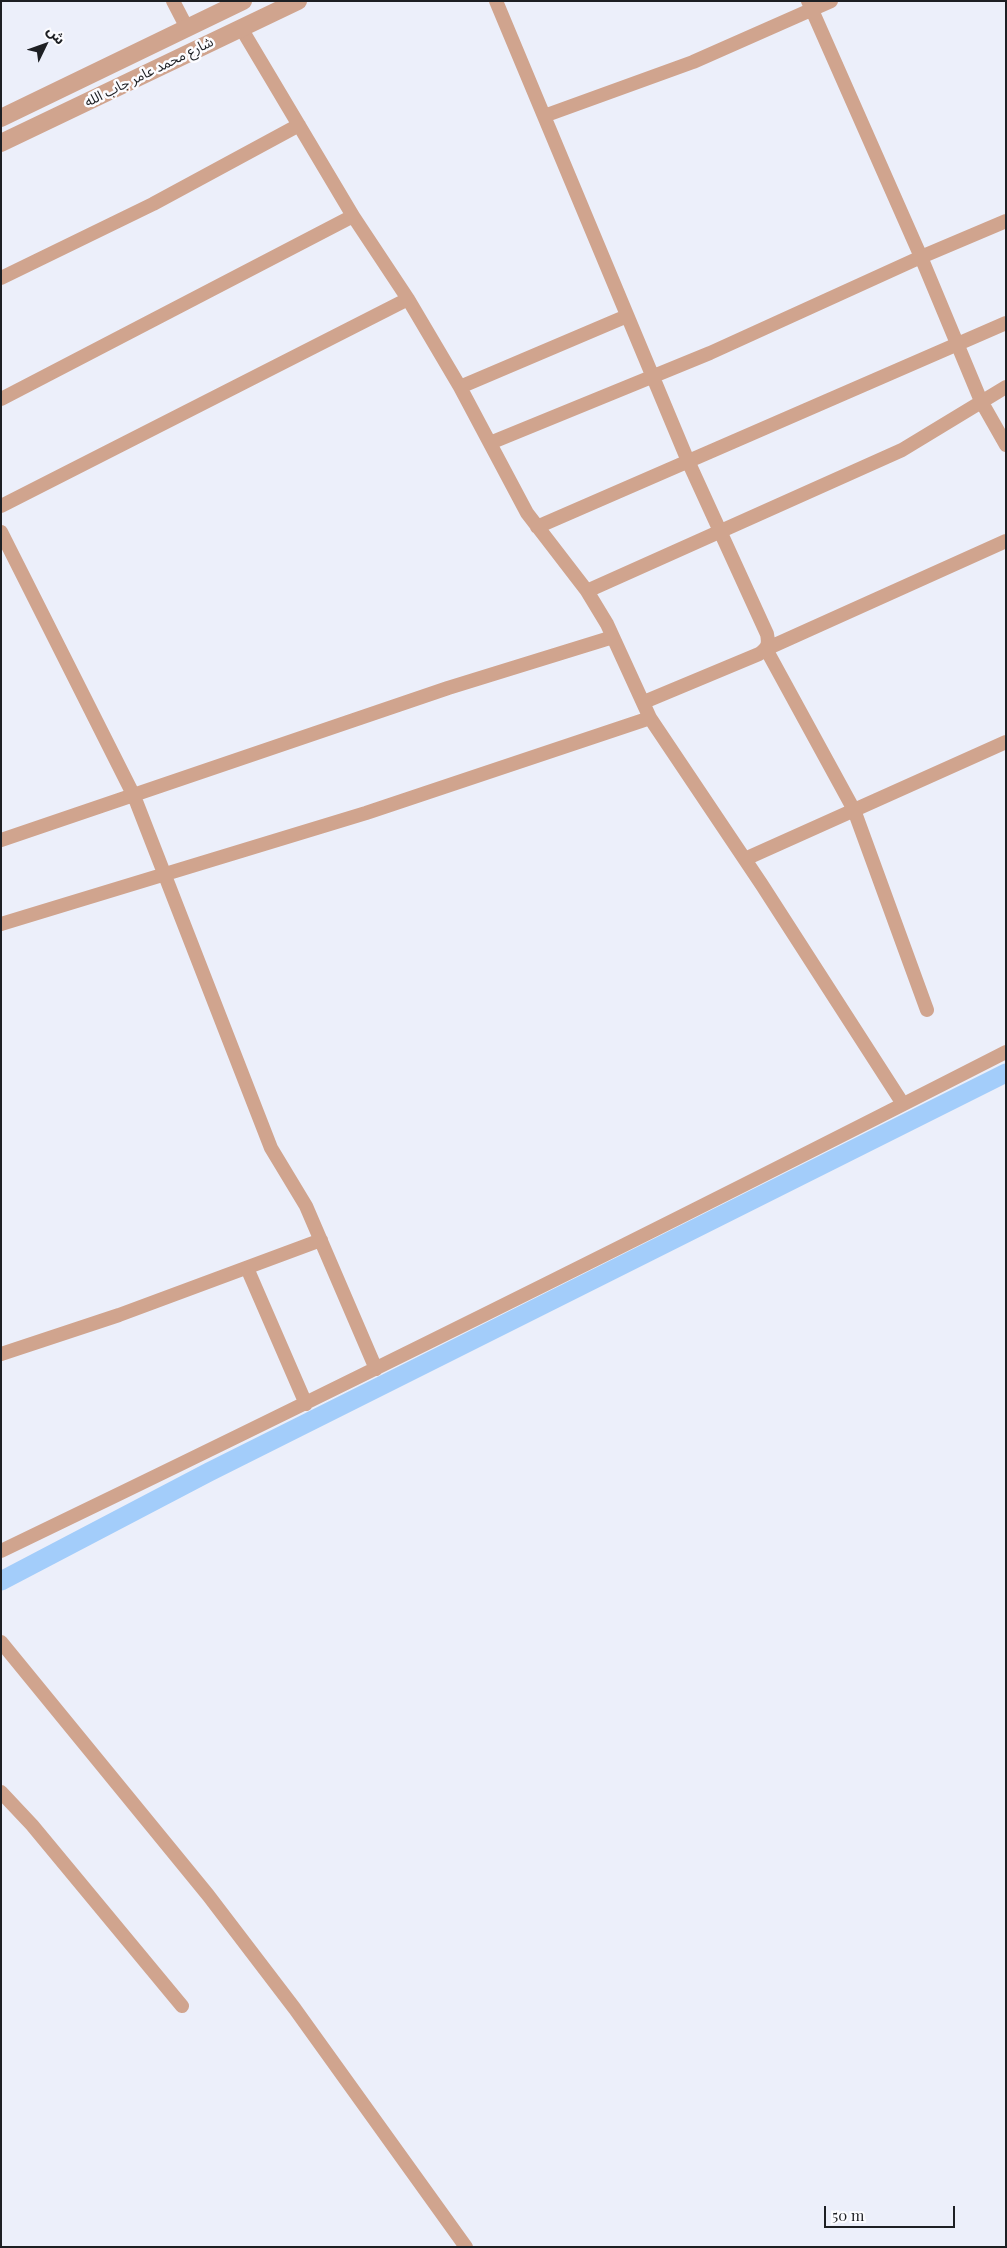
<!DOCTYPE html>
<html>
<head>
<meta charset="utf-8">
<style>
	body { margin:0 }
	#map { position:relative; width:1007px; height:2248px; overflow:hidden; background:#eceffa; font-family:"Playfair Display","Noto Sans Arabic",serif }
	canvas { display:block }
	.frame { position:absolute; inset:0; border:2px solid #1d1f23; pointer-events:none }
	.north { position:absolute; left:20px; top:20px; width:50px; height:50px; -webkit-text-stroke:4px #fcfcff; paint-order:stroke; rotate:48deg; font-size:14px; font-weight:700; line-height:20px; text-align:center; color:#1d1f23 }
	.north::after { content:''; display:block; margin:auto; width:18px; height:22px; background:#1d1f23; clip-path:polygon(50% 0,100% 100%,50% 72%,0 100%) }
	.scale { position:absolute; left:824px; top:2206px; width:131px; height:22px; box-sizing:border-box; border:2px solid #1d1f23; border-top:0; padding-left:6px; font-size:15px; line-height:18px; white-space:nowrap; color:#1d1f23; -webkit-text-stroke:4px #fcfcff; paint-order:stroke }
</style>
</head>
<body>
<div id="map">
<canvas width="1007" height="2248"></canvas>
<div class="frame"></div>
<div class="north">ش</div>
<div class="scale">50 m</div>
</div>
<script>
const context = document.querySelector('canvas').getContext('2d');
context.lineJoin = 'round';
function stroke(path, color, width, dash) { context.strokeStyle = color; context.lineWidth = width; context.lineCap = dash ? 'butt' : 'round'; context.setLineDash(dash || []); context.stroke(path); }
function label(font, color, halo, rows, align = 'center') {
  context.font = font + ' "Playfair Display","Noto Sans Arabic",serif'; context.lineWidth = 5; context.setLineDash([]); context.textBaseline = 'middle'; context.strokeStyle = halo; context.fillStyle = color; for (const [text, x, y, turn = 0] of rows) {
    context.save(); context.translate(x, y); context.rotate((+turn || 0) * Math.PI / 180); context.textAlign = isNaN(turn) ? turn : align; if (halo) context.strokeText(text, 0, 0); context.fillText(text, 0, 0); context.restore();
  }
}
const canal = new Path2D(`
	M 1,1581 L 209,1472 L 1006,1073`);
const minor = new Path2D(`
	M 173,1 L 187,28
	M 496,1 L 688,461 L 767,634 C 769,644 768,648 759,654 L 644,702
	M 808,1 L 921,257 L 981,401 L 1006,445
	M 241,28 L 353,216
	M 544,116 L 693,62 L 831,1
	M 1,278 L 153,204 L 299,125
	M 460,387 L 627,316
	M 1,399 L 353,216 L 408,299 L 460,387 L 527,513 L 587,591 L 607,624 L 650,718 L 762,885 L 903,1104
	M 490,443 L 710,353 L 921,257 L 1006,221
	M 1,506 L 408,299
	M 537,527 L 1006,323
	M 1,532 L 134,796 L 271,1148 L 306,1206 L 376,1369
	M 587,591 L 902,450 L 1006,387
	M 1,840 L 448,688 L 613,637
	M 745,859 L 1006,742
	M 1,924 L 366,813 L 650,718
	M 927,1010 L 854,810 L 766,649 L 1006,541
	M 247,1268 L 306,1404
	M 1,1354 L 119,1315 L 321,1240
	M 1,1551 C 338,1389 673,1222 1006,1052
	M 1,1642 L 208,1895 L 295,2009 L 466,2247
	M 1,1792 L 32,1825 L 182,2006`);
const tertiary = new Path2D(`
	M 1,118 L 243,1
	M 1,143 L 298,1`);
const streetNames = [
	["شارع محمد عامر جاب الله",149,72,-26]
];
stroke(canal, '#a3cdfa', 19);
stroke(minor, '#d0a48e', 14);
stroke(tertiary, '#d0a48e', 18);
label('14px', '#1d1f23', '#fcfcff', streetNames);
</script>
</body>
</html>
